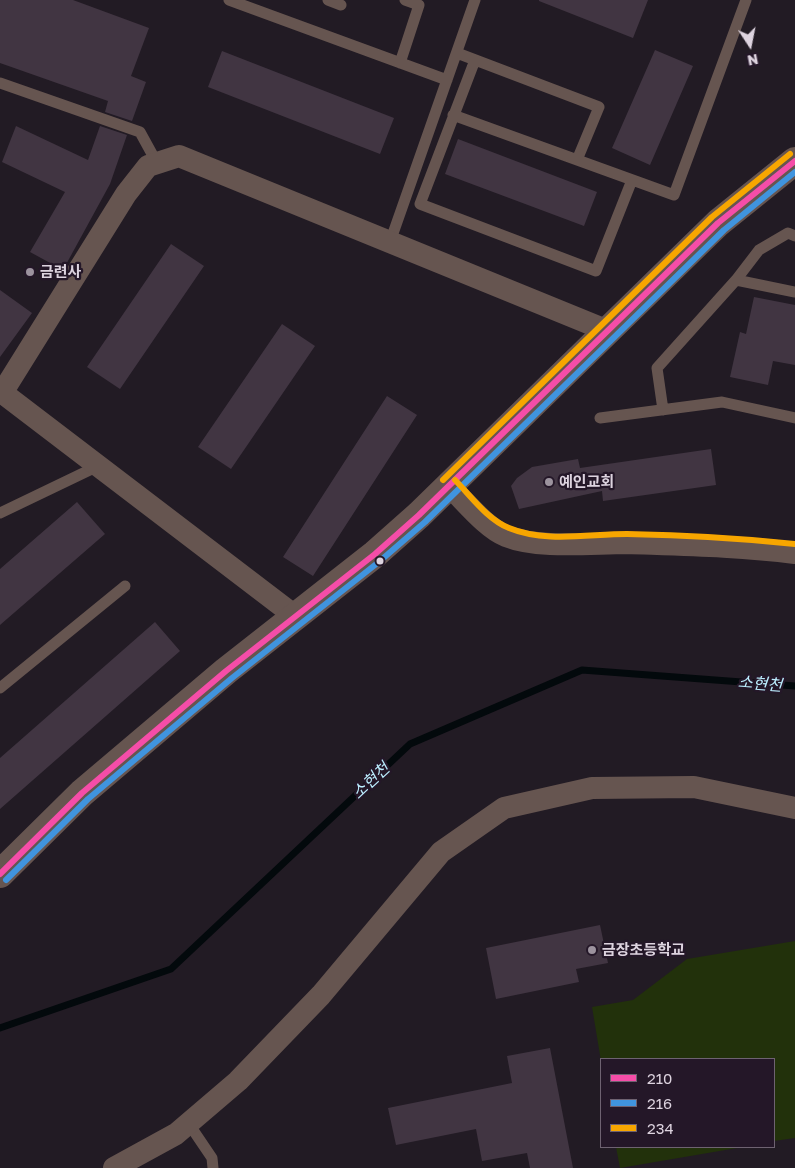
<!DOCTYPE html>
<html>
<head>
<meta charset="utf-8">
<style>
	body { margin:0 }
	#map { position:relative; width:795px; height:1168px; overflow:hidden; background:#221b24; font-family:"Golos Text",sans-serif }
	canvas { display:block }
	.legend { position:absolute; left:600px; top:1058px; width:175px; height:90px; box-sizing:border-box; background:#241728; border:1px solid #6e6271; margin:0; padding:6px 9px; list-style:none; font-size:15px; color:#ddd3df }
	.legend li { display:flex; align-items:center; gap:10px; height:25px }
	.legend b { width:25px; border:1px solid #6e6271 }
	.north { position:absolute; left:725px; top:20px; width:50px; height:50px; -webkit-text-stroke:4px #241728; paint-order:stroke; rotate:169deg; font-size:14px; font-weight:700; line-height:20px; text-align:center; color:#ddd3df }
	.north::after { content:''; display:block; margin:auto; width:18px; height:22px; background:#ddd3df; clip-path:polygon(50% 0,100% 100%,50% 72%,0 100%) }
</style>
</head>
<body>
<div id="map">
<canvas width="795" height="1168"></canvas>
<ul class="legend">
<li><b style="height:6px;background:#f54da8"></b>210</li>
<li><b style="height:6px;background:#4094de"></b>216</li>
<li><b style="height:6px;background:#f7a600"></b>234</li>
</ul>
<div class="north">N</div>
</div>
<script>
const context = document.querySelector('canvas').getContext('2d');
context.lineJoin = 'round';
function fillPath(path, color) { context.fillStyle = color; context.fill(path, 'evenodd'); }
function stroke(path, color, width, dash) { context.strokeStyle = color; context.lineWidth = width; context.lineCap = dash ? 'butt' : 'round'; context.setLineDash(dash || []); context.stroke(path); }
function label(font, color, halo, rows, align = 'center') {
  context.font = font + ' "Golos Text","Noto Sans KR",sans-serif'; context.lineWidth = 4.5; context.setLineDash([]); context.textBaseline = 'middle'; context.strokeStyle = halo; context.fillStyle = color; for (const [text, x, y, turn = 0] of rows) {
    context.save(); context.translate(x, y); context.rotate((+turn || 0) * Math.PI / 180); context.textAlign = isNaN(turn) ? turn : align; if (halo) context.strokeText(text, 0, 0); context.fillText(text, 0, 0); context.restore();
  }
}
const green = new Path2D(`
	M 795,941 L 795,1138 L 774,1141 L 774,1059 L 601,1059 L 601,1061 L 592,1007 L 633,1000 L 687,959 Z
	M 616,1147 L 743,1147 L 620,1168 Z`);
const stream = new Path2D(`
	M 0,1028 L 171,969 L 410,744 L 582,670 L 795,686`);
const building = new Path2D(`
	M 0,0 L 73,0 L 149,28 L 131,76 L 146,82 L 132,121 L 105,112 L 108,101 L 0,63 Z
	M 539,0 L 648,0 L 633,38 L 539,1 Z
	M 655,50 L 693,66 L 650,165 L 612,148 Z
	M 222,51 L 394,118 L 380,154 L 208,87 Z
	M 16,126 L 88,160 L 100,126 L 127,135 L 110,184 L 63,270 L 30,252 L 65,192 L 2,162 Z
	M 458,139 L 597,192 L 584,226 L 445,174 Z
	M 171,244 L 204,266 L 120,389 L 87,367 Z
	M 0,290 L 32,313 L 0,357 Z
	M 754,297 L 795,305 L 795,365 L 773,361 L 768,385 L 730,377 L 740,332 L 746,334 Z
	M 282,324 L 315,346 L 231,469 L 198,447 Z
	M 387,396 L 417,415 L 313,576 L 283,557 Z
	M 711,449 L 716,485 L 603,501 L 602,491 L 519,509 L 511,486 L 517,478 L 532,467 L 578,459 L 580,468 Z
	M 77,502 L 105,534 L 0,625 L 0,569 Z
	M 155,622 L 180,651 L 0,809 L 0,758 Z
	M 600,925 L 608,963 L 576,969 L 579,982 L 496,999 L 486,948 Z
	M 550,1048 L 573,1168 L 530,1168 L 527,1153 L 482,1161 L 476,1129 L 396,1145 L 388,1108 L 512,1083 L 507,1056 Z`);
const service = new Path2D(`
	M 229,0 L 447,80
	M 328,0 L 341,5
	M 457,53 L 599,107 L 577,160
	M 475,60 L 420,204 L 596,271 L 632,180
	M 400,63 L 419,5 L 405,0
	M 0,83 L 140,132 L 157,163
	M 453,115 L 674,195 L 746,0
	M 390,242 L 475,0
	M 736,280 L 759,250 L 788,233 L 795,236
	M 663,410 L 657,368 L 736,280 L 795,292
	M 600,418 L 722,402 L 795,418
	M 0,513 L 98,466
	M 0,688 L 125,586
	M 189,1124 L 212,1158 L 213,1168`);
const minor = new Path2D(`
	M 0,391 L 295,616
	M 2,393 L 126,194 L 148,166 L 179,156 L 608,331
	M 449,486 C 465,501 486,528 506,536 C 538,549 591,543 627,543 C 683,545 740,546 795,553
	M 114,1168 L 176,1134 L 238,1081 L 321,995 L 441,852 L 504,808 L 592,788 L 694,787 L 795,808`);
const tertiary = new Path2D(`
	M 0,874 L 82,793 L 226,671 L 375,554 L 419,515 L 718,223 L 795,161`);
const bus1 = new Path2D(`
	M 0,874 L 82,793 L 226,671 L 375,554 L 419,515 L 718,223 L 795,161`);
const bus2 = new Path2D(`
	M 6,880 L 88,799 L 232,678 L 380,561 L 425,522 L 724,230 L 795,172`);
const bus3 = new Path2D(`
	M 443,480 L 712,217 L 790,154
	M 455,480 C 471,496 487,519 509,528 C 545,543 589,534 627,534 C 683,535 739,538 795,544`);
const markers = [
	[30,272,5,"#9c939e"],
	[549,482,5,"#9c939e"],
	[380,561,4.5,"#ddd3df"],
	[592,950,5,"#9c939e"]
];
const poiNames = [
	["금련사",40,272],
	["예인교회",559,482],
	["금장초등학교",602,950]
];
const waterNames = [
	["소현천",760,684,5],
	["소현천",371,781,-43]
];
fillPath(green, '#22310b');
stroke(stream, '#03090c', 7);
fillPath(building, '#413542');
stroke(service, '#665550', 11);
stroke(minor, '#665550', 22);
stroke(tertiary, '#665550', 28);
stroke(bus1, '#f54da8', 6);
stroke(bus2, '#4094de', 6);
stroke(bus3, '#f7a600', 6);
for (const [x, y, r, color] of markers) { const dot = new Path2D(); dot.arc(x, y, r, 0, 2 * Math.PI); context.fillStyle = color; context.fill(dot); stroke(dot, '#241728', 2); }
label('bold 15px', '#ddd3df', '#241728', poiNames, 'left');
label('italic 16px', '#bbedfd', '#241728', waterNames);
</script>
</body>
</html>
